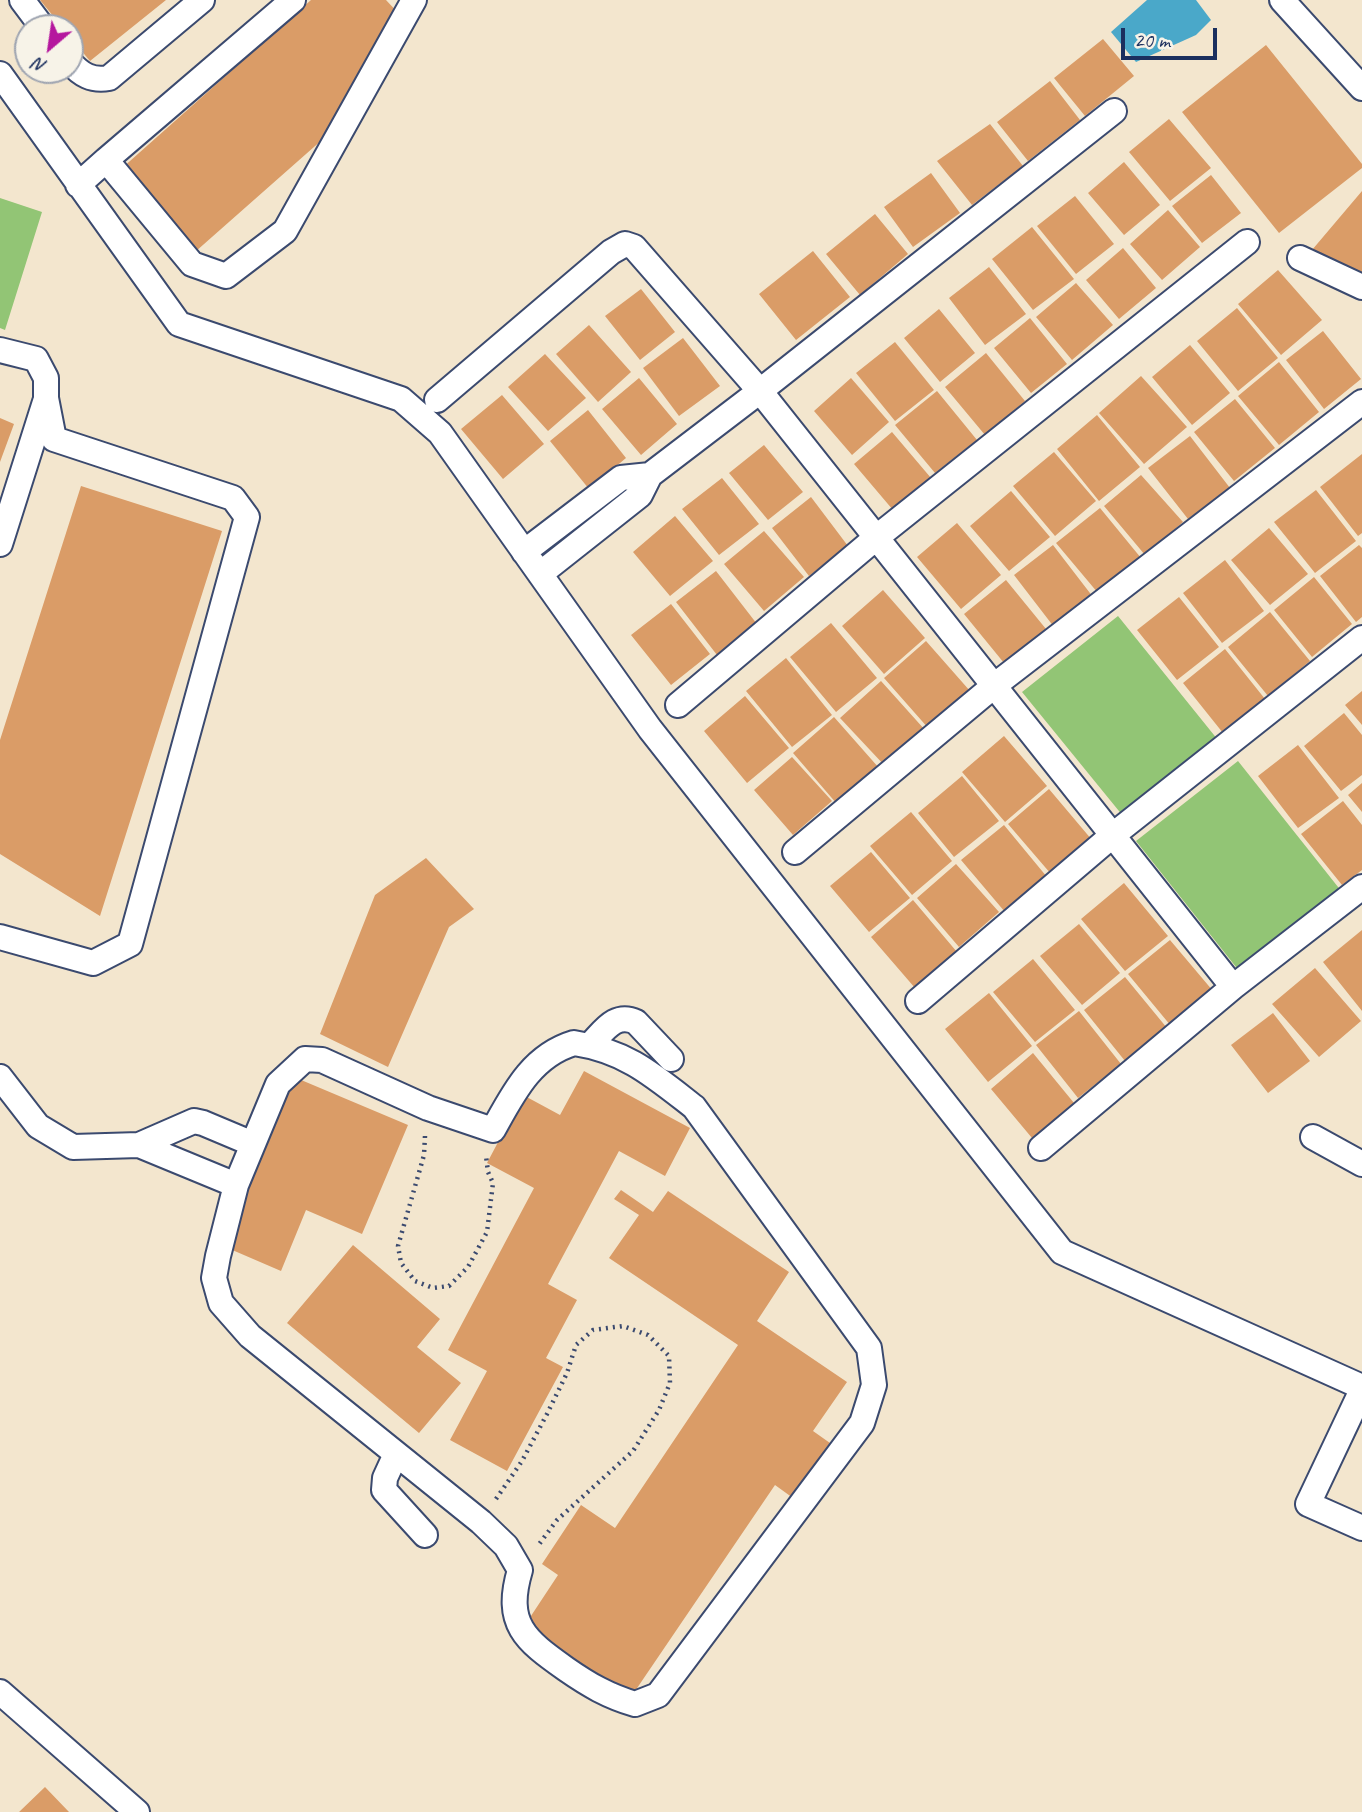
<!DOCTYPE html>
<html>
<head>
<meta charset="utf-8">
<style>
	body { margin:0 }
	#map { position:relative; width:1362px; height:1812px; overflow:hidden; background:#f3e6ce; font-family:Caveat,sans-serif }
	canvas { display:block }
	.north { position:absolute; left:14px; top:14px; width:70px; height:70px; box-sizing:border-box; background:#f7f3e8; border:2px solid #9fa5b1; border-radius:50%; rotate:209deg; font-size:19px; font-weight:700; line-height:28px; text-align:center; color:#1b2f5e }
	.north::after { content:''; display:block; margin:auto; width:24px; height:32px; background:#b5179e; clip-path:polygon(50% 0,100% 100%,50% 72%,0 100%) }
	.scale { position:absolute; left:1121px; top:28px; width:96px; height:32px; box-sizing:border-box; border:4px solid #1b2f5e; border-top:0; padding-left:9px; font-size:21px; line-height:24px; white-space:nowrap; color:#1b2f5e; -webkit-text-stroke:5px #f7f3e8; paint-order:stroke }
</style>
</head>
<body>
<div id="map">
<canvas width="1362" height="1812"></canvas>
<div class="north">N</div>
<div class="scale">20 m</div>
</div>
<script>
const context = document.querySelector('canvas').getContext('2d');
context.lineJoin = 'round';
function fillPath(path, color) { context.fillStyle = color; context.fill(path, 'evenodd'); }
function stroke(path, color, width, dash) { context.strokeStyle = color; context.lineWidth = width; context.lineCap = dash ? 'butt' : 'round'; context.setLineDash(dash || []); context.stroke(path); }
const green = new Path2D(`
	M 0,198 L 42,212 L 5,330 L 0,328 Z
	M 1118,616 L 1218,740 L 1123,816 L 1022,692 Z
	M 1238,761 L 1342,892 L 1240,972 L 1136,841 Z`);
const water = new Path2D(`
	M 1147,0 L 1196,0 L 1211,20 L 1196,35 L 1136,62 L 1111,32 Z`);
const building = new Path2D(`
	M 40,0 L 166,0 L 90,61 L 70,37 L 70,28 L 63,28 Z
	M 311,0 L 386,0 L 400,15 L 323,139 L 195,252 L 121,169 Z
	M 1103,39 L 1134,76 L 1085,116 L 1054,78 Z
	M 1266,45 L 1362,164 L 1362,168 L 1279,233 L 1182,112 Z
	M 1050,81 L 1080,120 L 1028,161 L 997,122 Z
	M 1169,119 L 1211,168 L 1170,201 L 1129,152 Z
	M 990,124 L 1023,166 L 972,205 L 937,161 Z
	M 1124,162 L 1160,205 L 1124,235 L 1088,193 Z
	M 931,173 L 960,213 L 913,247 L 884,207 Z
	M 1211,175 L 1241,213 L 1202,243 L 1172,206 Z
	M 1362,191 L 1362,278 L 1312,250 Z
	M 1075,196 L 1114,244 L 1076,274 L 1037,226 Z
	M 1168,210 L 1200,247 L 1162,280 L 1130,244 Z
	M 875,214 L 908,254 L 860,295 L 826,254 Z
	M 1032,227 L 1074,279 L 1033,310 L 992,259 Z
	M 1123,248 L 1156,288 L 1119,319 L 1086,280 Z
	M 813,251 L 850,297 L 796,340 L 759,294 Z
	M 989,267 L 1026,314 L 985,345 L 949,298 Z
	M 1278,270 L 1322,320 L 1281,355 L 1238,304 Z
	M 1076,283 L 1113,325 L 1072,360 L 1036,317 Z
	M 641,289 L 675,332 L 640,360 L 605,316 Z
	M 1237,308 L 1278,358 L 1238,391 L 1197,341 Z
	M 939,309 L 975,353 L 940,382 L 904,338 Z
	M 1030,318 L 1067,364 L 1031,393 L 994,348 Z
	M 589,325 L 631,372 L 598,402 L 556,354 Z
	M 1323,331 L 1361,379 L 1324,409 L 1286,360 Z
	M 683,338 L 720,386 L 679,416 L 643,368 Z
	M 895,342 L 934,390 L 895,421 L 856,373 Z
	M 1190,345 L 1230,393 L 1192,425 L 1152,377 Z
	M 986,353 L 1025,401 L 985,435 L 945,387 Z
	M 545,354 L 586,398 L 548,431 L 508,387 Z
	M 1279,362 L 1319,412 L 1279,445 L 1238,396 Z
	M 1141,376 L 1187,427 L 1144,464 L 1099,413 Z
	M 639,378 L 677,424 L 641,455 L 602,409 Z
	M 851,378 L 889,422 L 852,455 L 814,411 Z
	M 937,391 L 977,440 L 935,473 L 895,425 Z
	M 502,395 L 544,444 L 503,479 L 461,429 Z
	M 1235,399 L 1275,448 L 1234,481 L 1194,432 Z
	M 588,410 L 626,458 L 589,489 L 550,441 Z
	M 1097,415 L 1140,467 L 1099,501 L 1057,449 Z
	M 0,418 L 14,424 L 0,462 Z
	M 892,432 L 931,478 L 893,510 L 854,464 Z
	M 1190,436 L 1230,488 L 1188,519 L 1148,468 Z
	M 764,445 L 803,492 L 768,520 L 729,473 Z
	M 1054,452 L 1096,501 L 1055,536 L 1013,486 Z
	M 1362,454 L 1362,533 L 1358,536 L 1320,487 Z
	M 1141,475 L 1183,522 L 1145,555 L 1104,506 Z
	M 722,478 L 759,524 L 719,555 L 682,509 Z
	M 81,486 L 222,531 L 100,916 L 0,854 L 0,740 Z
	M 1316,490 L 1356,541 L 1315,573 L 1274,522 Z
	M 1011,491 L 1050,537 L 1009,571 L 970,526 Z
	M 811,497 L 848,546 L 809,576 L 772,528 Z
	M 1100,508 L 1141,558 L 1098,593 L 1056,543 Z
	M 675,516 L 713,561 L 670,596 L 633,552 Z
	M 957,523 L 1001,575 L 961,609 L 917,557 Z
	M 1269,528 L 1308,574 L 1270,605 L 1231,560 Z
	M 764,531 L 804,577 L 764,611 L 724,564 Z
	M 1053,545 L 1093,597 L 1054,627 L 1014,575 Z
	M 1359,545 L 1362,548 L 1362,617 L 1356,622 L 1320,576 Z
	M 1225,560 L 1264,611 L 1222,643 L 1183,593 Z
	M 716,571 L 757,624 L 717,655 L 676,602 Z
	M 1314,577 L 1352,624 L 1312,657 L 1274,610 Z
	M 1006,580 L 1046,629 L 1004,663 L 964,614 Z
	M 883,590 L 925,638 L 884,674 L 842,626 Z
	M 1179,597 L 1219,647 L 1177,680 L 1137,630 Z
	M 671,604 L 710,654 L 671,685 L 631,635 Z
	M 1270,612 L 1310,661 L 1268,696 L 1228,647 Z
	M 831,623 L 877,678 L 836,712 L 790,657 Z
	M 926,641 L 970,691 L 929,729 L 884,678 Z
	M 1225,649 L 1265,699 L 1223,733 L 1183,683 Z
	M 786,658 L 832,715 L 792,747 L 746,691 Z
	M 881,681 L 925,730 L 885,766 L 840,718 Z
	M 1362,691 L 1362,725 L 1345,705 Z
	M 745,696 L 789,748 L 747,783 L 704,731 Z
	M 1344,713 L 1362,735 L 1362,775 L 1341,791 L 1304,746 Z
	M 834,717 L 879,768 L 837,804 L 793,753 Z
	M 1004,736 L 1047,786 L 1005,822 L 962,772 Z
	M 1298,745 L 1339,798 L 1298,828 L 1258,776 Z
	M 792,757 L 832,801 L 793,835 L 754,790 Z
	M 962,776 L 999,821 L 954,857 L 918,813 Z
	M 1362,783 L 1362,812 L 1348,795 Z
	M 1049,789 L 1092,840 L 1051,874 L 1008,824 Z
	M 1343,801 L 1362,825 L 1362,870 L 1342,885 L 1301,834 Z
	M 911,812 L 952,861 L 912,895 L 870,846 Z
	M 1004,825 L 1047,877 L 1005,912 L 961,860 Z
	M 871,852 L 910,898 L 869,932 L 830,886 Z
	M 426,858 L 474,909 L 449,927 L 388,1067 L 320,1034 L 375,895 Z
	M 956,864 L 999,912 L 959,947 L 917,898 Z
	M 1124,883 L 1168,936 L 1125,971 L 1081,919 Z
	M 913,900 L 957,952 L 915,988 L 871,937 Z
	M 1079,924 L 1120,973 L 1082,1005 L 1040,956 Z
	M 1362,930 L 1362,1011 L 1323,962 Z
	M 1170,940 L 1213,991 L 1171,1026 L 1128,974 Z
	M 1033,959 L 1075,1010 L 1035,1042 L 993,992 Z
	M 1315,968 L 1361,1021 L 1319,1057 L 1272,1004 Z
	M 1125,977 L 1167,1028 L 1125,1061 L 1084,1010 Z
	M 989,993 L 1032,1046 L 988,1082 L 945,1029 Z
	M 1079,1011 L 1121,1064 L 1078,1098 L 1036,1045 Z
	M 1273,1013 L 1310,1061 L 1268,1093 L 1231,1045 Z
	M 1033,1053 L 1074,1103 L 1032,1138 L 991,1089 Z
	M 584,1071 L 690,1128 L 665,1176 L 619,1151 L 548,1284 L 577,1300 L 546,1358 L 563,1367 L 507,1471 L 450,1440 L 487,1371 L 448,1350 L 534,1188 L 487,1163 L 523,1095 L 560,1115 Z
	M 294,1077 L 408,1125 L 362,1234 L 306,1210 L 281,1271 L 223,1246 Z
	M 621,1190 L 653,1212 L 668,1191 L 789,1272 L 757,1321 L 847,1382 L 813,1431 L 830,1443 L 793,1498 L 775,1485 L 631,1697 L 525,1625 L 558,1575 L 542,1564 L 581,1505 L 615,1528 L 738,1345 L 609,1258 L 639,1215 L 614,1199 Z
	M 353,1245 L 440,1319 L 417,1347 L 461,1383 L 419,1433 L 287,1323 Z
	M 45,1787 L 69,1812 L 19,1812 Z`);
const path = new Path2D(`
	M 425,1136 L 424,1155 L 398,1246 L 401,1263 L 415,1281 L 433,1288 L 449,1286 L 468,1267 L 487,1232 L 493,1183 L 488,1172 L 486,1156
	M 496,1499 L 522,1461 L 547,1414 L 567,1373 L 576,1345 L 593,1330 L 623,1326 L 648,1335 L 669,1356 L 670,1383 L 659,1410 L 633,1451 L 557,1520 L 537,1547`);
const minor = new Path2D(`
	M 22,0 L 43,28
	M 1282,0 L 1362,88
	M 70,62 C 81,75 92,81 109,78 L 202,0
	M 0,74 L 179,324 L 401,399 L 440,433 L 650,729 L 1062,1252 L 1362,1387
	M 106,160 L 293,0
	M 78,185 L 106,160 L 192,264 L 226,276 L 285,231 L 414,0
	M 1300,258 L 1362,287
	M 0,350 L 36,359 L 46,378 L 46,398 L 54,439 L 233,498 L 247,517 L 130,944 L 93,963 L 0,937
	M 437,400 L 611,252 L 625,244 L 634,247 L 760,391 L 1233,987
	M 0,544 L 45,402
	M 524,552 L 621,478 L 650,475
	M 540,574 L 640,495 L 650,475 L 760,391 L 1114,111
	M 678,705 L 877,537 L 1247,242
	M 795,852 L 995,685 L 1362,402
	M 918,1001 L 1113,835 L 1362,638
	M 574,1043 C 626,1051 653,1075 694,1107 L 869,1348 L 874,1385 L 862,1423 L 658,1695 L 635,1704 C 608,1696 589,1685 566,1669 C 525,1640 504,1624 520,1570 L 506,1546 L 481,1522 L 250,1336 L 221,1303 L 214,1278 L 218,1256 L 236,1185 L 278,1084 L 305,1059 L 322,1060 L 428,1108 L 493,1130 C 513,1094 531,1056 574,1043 Z
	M 590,1045 C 604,1031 615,1012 636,1022 L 671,1059
	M 0,1077 L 38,1126 L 73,1147 L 139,1145 L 194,1121 L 203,1123 L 253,1144
	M 1313,1137 L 1362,1164
	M 139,1145 L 236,1185
	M 1041,1148 L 1233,987 L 1362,887
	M 1362,1390 L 1308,1504 L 1362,1528
	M 396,1454 L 385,1478 L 384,1490 L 425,1535
	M 0,1692 L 137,1812`);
fillPath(green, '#92c575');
fillPath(water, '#4aa8c9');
fillPath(building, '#da9c67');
stroke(minor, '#3b4a6f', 28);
stroke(path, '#3b4a6f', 4.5, [2, 5]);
stroke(minor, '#fff', 24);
</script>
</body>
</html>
